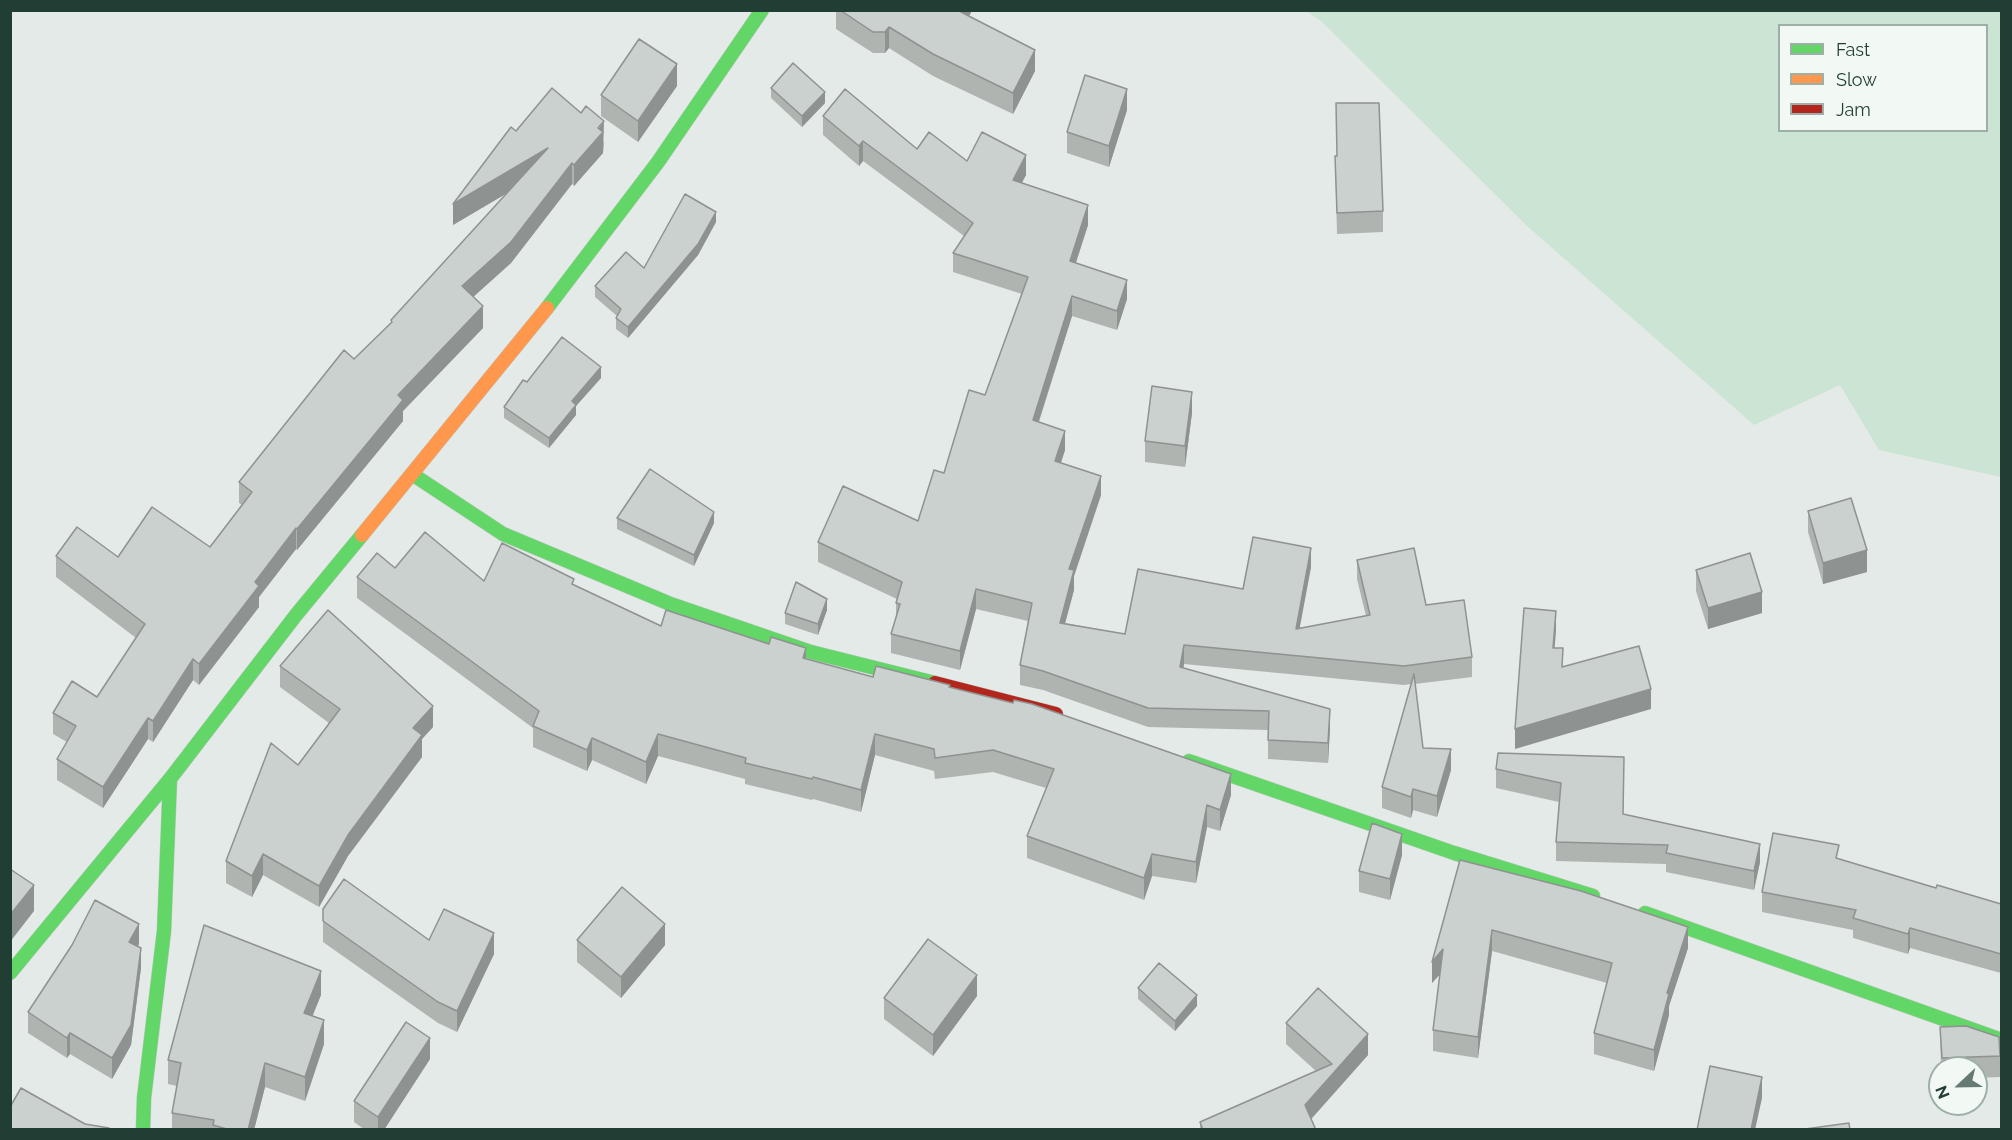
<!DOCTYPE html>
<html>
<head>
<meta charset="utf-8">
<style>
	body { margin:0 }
	#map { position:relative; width:2012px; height:1140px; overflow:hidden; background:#e4eae7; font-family:Raleway,sans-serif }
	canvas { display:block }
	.frame { position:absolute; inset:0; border:12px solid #213e35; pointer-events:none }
	.legend { position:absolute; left:1778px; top:24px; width:210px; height:108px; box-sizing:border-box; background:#f2f9f5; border:2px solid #9eaea8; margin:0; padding:8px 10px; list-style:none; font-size:18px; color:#213e35 }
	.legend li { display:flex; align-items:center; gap:12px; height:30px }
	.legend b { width:30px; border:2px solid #9eaea8 }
	.north { position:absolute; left:1928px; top:1056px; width:60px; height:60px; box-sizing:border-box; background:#f2f9f5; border:2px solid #9eaea8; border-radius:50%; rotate:248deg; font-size:16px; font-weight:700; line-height:24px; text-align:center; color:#213e35 }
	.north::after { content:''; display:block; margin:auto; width:21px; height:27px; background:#657a73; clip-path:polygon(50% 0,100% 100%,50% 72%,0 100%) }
</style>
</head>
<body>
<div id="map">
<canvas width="2012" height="1140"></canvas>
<div class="frame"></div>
<ul class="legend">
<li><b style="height:8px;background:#63d668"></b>Fast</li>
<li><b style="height:8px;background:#ff974d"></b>Slow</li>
<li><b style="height:8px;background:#b3261e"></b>Jam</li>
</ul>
<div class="north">N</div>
</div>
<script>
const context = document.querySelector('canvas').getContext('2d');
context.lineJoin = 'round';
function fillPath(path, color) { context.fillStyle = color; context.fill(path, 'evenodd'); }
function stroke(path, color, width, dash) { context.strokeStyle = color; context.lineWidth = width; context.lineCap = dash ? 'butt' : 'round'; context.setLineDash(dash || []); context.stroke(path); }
const green = new Path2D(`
	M 1306,11 L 2001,11 L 2001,477 L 1879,450 L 1840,385 L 1754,425 L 1526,225 L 1321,21 ZM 1780,26 L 1986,26 L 1986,130 L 1780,130 Z`);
const fast = new Path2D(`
	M 547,308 L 658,162 L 762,10
	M 412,474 L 503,534 L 668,603 L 811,652 L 935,683
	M 1189,761 L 1454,853 L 1593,896
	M 1645,913 L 2002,1040
	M 10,973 L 170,779 L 296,615 L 362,535
	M 143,1130 L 144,1098 L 164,931 L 170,779`);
const slow = new Path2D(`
	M 362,535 L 547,308`);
const jam = new Path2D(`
	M 935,683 L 1056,714`);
const wall = new Path2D(`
	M 836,10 L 972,10 L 969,17 L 1035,71 L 1013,114 L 933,76 L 889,48 L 885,53 L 873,53 L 836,29 Z
	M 677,86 L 638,142 L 601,116 L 601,95 Z
	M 771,88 L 825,103 L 802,127 L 771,98 Z
	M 1127,110 L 1109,167 L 1067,153 L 1067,132 Z
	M 823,116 L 917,149 L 1026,175 L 1021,183 L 1088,225 L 1076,263 L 1127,299 L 1117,330 L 1072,316 L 1039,422 L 1065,450 L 1061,463 L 1101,495 L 1074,576 L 1074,590 L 1065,623 L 1125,634 L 1243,589 L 1311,567 L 1299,628 L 1366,616 L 1357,579 L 1357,560 L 1426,605 L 1472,657 L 1472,677 L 1415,684 L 1423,748 L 1451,770 L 1437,817 L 1413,810 L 1411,818 L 1382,808 L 1382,787 L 1411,684 L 1404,685 L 1184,664 L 1183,668 L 1330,728 L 1328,763 L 1268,759 L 1268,730 L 1148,727 L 1043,690 L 1020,685 L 1020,665 L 1028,621 L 976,609 L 960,670 L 891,653 L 891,634 L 896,617 L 896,603 L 897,599 L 818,562 L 818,542 L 918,521 L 985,395 L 1022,294 L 953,272 L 953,253 L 964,236 L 863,161 L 859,166 L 823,135 Z
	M 516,131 L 604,142 L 603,153 L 574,186 L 572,184 L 511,263 L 473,297 L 483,328 L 403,411 L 403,421 L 297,550 L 296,549 L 259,597 L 259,607 L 199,685 L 193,680 L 153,742 L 148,739 L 103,808 L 57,780 L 57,759 L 67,742 L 53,734 L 53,713 L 97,697 L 136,638 L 56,577 L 56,556 L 118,557 L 210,547 L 242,505 L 239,503 L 239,482 L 354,359 L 391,323 L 391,320 L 507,193 L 453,225 Z
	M 1335,156 L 1383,211 L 1383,232 L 1337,234 Z
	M 716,222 L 698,255 L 628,338 L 616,329 L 616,318 L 617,316 L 595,297 L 595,286 L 644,268 Z
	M 601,378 L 576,406 L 576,415 L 549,448 L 504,418 L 504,407 L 527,382 Z
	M 1192,413 L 1185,467 L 1145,462 L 1145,441 Z
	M 1808,511 L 1867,572 L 1823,584 L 1808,532 Z
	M 617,518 L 714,523 L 694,566 L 617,529 Z
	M 395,568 L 484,581 L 574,586 L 661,626 L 806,659 L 873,677 L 950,688 L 1231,795 L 1220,831 L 1207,827 L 1196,883 L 1152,876 L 1144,900 L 1027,858 L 1027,836 L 1046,788 L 993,772 L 935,779 L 934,771 L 875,755 L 861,812 L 813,799 L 812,800 L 745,784 L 745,779 L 658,756 L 646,784 L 592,760 L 587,771 L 533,747 L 533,728 L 357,598 L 357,577 Z
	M 1696,570 L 1762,613 L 1708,629 L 1696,591 Z
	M 827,610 L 818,635 L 785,624 L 785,613 Z
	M 280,666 L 433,727 L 422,739 L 422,757 L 348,856 L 319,907 L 263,875 L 252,897 L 226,883 L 226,861 L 329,723 L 280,687 Z
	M 1496,769 L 1624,776 L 1623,814 L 1760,862 L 1754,890 L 1666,872 L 1666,864 L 1556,861 L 1556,842 L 1559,802 L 1496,788 Z
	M 1402,855 L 1390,900 L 1359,892 L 1359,871 Z
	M 1839,859 L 1936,888 L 2001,904 L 2001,973 L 1910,948 L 1908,954 L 1853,938 L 1853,930 L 1762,912 L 1762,892 Z
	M 1460,860 L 1688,948 L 1669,1006 L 1669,1015 L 1654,1071 L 1594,1054 L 1594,1033 L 1607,983 L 1492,951 L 1478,1058 L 1433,1051 L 1433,1030 L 1440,974 L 1432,983 Z
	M 323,909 L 429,940 L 494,954 L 457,1032 L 438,1023 L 323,942 Z
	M 577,940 L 665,945 L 621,998 L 577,962 Z
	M 139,944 L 138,946 L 141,968 L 131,1045 L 112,1079 L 70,1054 L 67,1058 L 28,1033 L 28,1012 Z
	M 1138,988 L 1197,1006 L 1175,1031 L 1138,999 Z
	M 321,995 L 312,1016 L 324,1044 L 305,1101 L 265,1087 L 254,1130 L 172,1130 L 172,1113 L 177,1086 L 168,1084 L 168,1060 Z
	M 977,996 L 933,1056 L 884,1019 L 884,998 Z
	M 1286,1023 L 1368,1055 L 1311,1119 L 1316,1130 L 1200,1130 L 1200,1122 L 1316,1071 L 1286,1044 Z
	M 1940,1027 L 2000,1056 L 2000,1077 L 1976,1078 L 1976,1068 L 1941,1068 Z
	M 430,1059 L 384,1130 L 365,1130 L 354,1122 L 354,1101 Z`);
const shadedWall = new Path2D(`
	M 961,10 L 972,10 L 961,33 Z
	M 889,27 L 889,48 L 885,53 L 885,32 Z
	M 1035,50 L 1035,71 L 1013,114 L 1013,93 Z
	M 677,64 L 677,86 L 638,142 L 638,121 Z
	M 1127,89 L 1127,110 L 1109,167 L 1109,146 Z
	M 825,92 L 825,103 L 802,127 L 802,116 Z
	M 604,121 L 603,153 L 574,186 L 574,165 Z
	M 863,141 L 863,161 L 859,166 L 859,146 Z
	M 548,148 L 548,169 L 453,225 L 453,204 Z
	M 1026,155 L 1026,175 L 1013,200 L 1013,180 Z
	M 572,163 L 572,184 L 511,263 L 462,307 L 462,286 Z
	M 1088,205 L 1088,225 L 1070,280 L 1070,261 Z
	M 716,212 L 716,222 L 698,255 L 628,338 L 628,327 Z
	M 1127,280 L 1127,299 L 1117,330 L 1117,311 Z
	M 1072,296 L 1072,316 L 1033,439 L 1033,420 Z
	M 483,306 L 483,328 L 403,411 L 403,421 L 297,550 L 297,529 L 398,395 Z
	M 601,367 L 601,378 L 576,406 L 576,415 L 549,448 L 549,438 L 572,401 Z
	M 1192,392 L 1192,413 L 1185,467 L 1185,446 Z
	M 1065,431 L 1065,450 L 1055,480 L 1055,461 Z
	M 1101,476 L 1101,495 L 1074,576 L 1074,590 L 1060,642 L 1060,623 L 1069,569 Z
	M 714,512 L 714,523 L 694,566 L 694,555 Z
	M 296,528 L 296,549 L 259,597 L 259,607 L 199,685 L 199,664 L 255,582 Z
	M 1311,548 L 1311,567 L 1296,648 L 1296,629 Z
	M 1867,550 L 1867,572 L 1823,584 L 1823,563 Z
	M 976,589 L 976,609 L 960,670 L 960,651 Z
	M 1762,592 L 1762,613 L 1708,629 L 1708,608 Z
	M 827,599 L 827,610 L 818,635 L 818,624 Z
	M 1556,611 L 1556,631 L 1553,668 L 1553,648 Z
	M 1184,645 L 1184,664 L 1180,686 L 1180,667 Z
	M 806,648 L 806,670 L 803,658 Z
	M 193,659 L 193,680 L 153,742 L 153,721 Z
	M 1651,689 L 1651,709 L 1515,749 L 1515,729 Z
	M 433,706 L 433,727 L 422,739 L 422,757 L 348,856 L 319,907 L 319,886 L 348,835 L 413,728 Z
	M 1330,709 L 1330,728 L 1328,763 L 1328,743 Z
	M 148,718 L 148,739 L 103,808 L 103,787 Z
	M 658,734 L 658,756 L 646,784 L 646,762 Z
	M 875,734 L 875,755 L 861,812 L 861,790 Z
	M 592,738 L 592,760 L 587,771 L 587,750 Z
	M 1451,749 L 1451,770 L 1437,817 L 1437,796 Z
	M 1231,774 L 1231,795 L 1220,831 L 1220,810 Z
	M 1413,789 L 1413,810 L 1411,818 L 1411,797 Z
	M 1207,805 L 1207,827 L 1196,883 L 1196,862 Z
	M 1402,834 L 1402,855 L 1390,900 L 1390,879 Z
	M 1760,844 L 1760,862 L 1754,890 L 1754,871 Z
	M 263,854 L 263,875 L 252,897 L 252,876 Z
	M 1152,854 L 1152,876 L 1144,900 L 1144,878 Z
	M 34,885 L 34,911 L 10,942 L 10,915 Z
	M 139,924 L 139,944 L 129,963 L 129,942 Z
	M 665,924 L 665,945 L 621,998 L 621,977 Z
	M 1688,927 L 1688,948 L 1669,1006 L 1669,1015 L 1654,1071 L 1654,1050 L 1667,993 Z
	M 1910,928 L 1910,948 L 1908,954 L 1908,934 Z
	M 1492,930 L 1492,951 L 1478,1058 L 1478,1037 Z
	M 494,933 L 494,954 L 457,1032 L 457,1011 Z
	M 141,948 L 141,968 L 131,1045 L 112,1079 L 112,1058 Z
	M 1443,949 L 1443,971 L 1432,983 L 1432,962 Z
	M 321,971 L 321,995 L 304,1037 L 304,1013 Z
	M 977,975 L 977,996 L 933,1056 L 933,1035 Z
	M 1197,995 L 1197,1006 L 1175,1031 L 1175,1021 Z
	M 324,1020 L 324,1044 L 305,1101 L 305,1077 Z
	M 70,1033 L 70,1054 L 67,1058 L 67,1038 Z
	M 1368,1034 L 1368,1055 L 1305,1126 L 1305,1105 Z
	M 430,1038 L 430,1059 L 384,1130 L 378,1130 L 378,1117 Z
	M 265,1063 L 265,1087 L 254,1130 L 248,1130 Z
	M 1762,1077 L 1762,1098 L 1755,1130 L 1751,1130 Z`);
const building = new Path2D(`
	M 840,10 L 961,10 L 961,12 L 1035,50 L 1013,93 L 933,54 L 889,27 L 885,32 L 873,32 Z
	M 639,39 L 677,64 L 638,121 L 601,95 Z
	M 793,63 L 825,92 L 802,116 L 771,88 Z
	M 1085,75 L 1127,89 L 1109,146 L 1067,132 Z
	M 552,88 L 581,113 L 586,106 L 604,121 L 598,128 L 603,132 L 574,165 L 572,163 L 511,242 L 462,286 L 483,306 L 398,395 L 403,400 L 297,529 L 296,528 L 255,582 L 259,586 L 199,664 L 193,659 L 153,721 L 148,718 L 103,787 L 57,759 L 76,726 L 53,713 L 72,681 L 97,697 L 145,624 L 56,556 L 77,527 L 118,557 L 152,507 L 210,547 L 252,492 L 239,482 L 344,350 L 354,359 L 392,322 L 391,320 L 548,148 L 453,204 L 511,127 L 516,131 Z
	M 845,89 L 917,149 L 929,132 L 967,161 L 982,132 L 1026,155 L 1013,180 L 1088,205 L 1070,261 L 1127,280 L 1117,311 L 1072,296 L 1033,420 L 1065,431 L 1055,461 L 1101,476 L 1069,569 L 1074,570 L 1060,623 L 1125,634 L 1138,569 L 1243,589 L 1253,537 L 1311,548 L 1296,629 L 1370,615 L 1357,560 L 1414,548 L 1426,605 L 1464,600 L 1472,657 L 1404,666 L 1184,645 L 1180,667 L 1330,709 L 1328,743 L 1268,740 L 1269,711 L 1148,708 L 1043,671 L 1020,665 L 1032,603 L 976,589 L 960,651 L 891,634 L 900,604 L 896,603 L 902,582 L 818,542 L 843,486 L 918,521 L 934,470 L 944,473 L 969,390 L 985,395 L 1028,277 L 953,253 L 973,223 L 863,141 L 859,146 L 823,116 Z
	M 1336,103 L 1379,103 L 1383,211 L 1337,213 L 1335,156 L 1337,156 Z
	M 685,194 L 716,212 L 698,244 L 628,327 L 616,318 L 621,309 L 595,286 L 626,252 L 644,268 Z
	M 562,337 L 601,367 L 572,401 L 576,405 L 549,438 L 504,407 L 523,380 L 527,382 Z
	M 1152,386 L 1192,392 L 1185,446 L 1145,441 Z
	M 650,469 L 714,512 L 694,555 L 617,518 Z
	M 1851,498 L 1867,550 L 1823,563 L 1808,511 Z
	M 425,532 L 484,581 L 502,543 L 574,579 L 572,584 L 661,626 L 666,610 L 769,644 L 771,637 L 806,648 L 803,658 L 873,677 L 876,666 L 950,685 L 949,687 L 1013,703 L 1014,700 L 1032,704 L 1231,774 L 1220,810 L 1207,805 L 1196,862 L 1152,854 L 1144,878 L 1027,836 L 1054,769 L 993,750 L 935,758 L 934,749 L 875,734 L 861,790 L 813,777 L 812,779 L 745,763 L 746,758 L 658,734 L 646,762 L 592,738 L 587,750 L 533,726 L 539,711 L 357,577 L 377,553 L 395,568 Z
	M 1750,553 L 1762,592 L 1708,608 L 1696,570 Z
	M 796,582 L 827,599 L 818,624 L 785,613 Z
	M 1524,608 L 1556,611 L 1553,648 L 1563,648 L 1562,667 L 1639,646 L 1651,689 L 1515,729 Z
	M 328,610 L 433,706 L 413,728 L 422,735 L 348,835 L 319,886 L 263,854 L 252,876 L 226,861 L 271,743 L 298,765 L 340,709 L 280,666 Z
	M 1414,674 L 1423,748 L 1451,749 L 1437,796 L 1413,789 L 1411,797 L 1382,787 Z
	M 1498,753 L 1624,757 L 1623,814 L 1760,844 L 1754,871 L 1666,853 L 1668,845 L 1556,842 L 1561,783 L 1496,769 Z
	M 1372,823 L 1402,834 L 1390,879 L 1359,871 Z
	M 1773,833 L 1839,845 L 1836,858 L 1936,888 L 1937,885 L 2001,904 L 2001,954 L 1910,928 L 1908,934 L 1853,918 L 1856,910 L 1762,892 Z
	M 1460,860 L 1581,891 L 1688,927 L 1667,993 L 1669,994 L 1654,1050 L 1594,1033 L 1612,963 L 1492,930 L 1478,1037 L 1433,1030 L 1443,949 L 1432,962 Z
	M 10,869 L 34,885 L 10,915 Z
	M 344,879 L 429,940 L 444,909 L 494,933 L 457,1011 L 438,1002 L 323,921 L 323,909 Z
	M 622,887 L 665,924 L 621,977 L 577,940 Z
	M 95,900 L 139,924 L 129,942 L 141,948 L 131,1025 L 112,1058 L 70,1033 L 67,1038 L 28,1012 L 72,945 Z
	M 204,925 L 321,971 L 304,1013 L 324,1020 L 305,1077 L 265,1063 L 248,1130 L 230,1130 L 213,1125 L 214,1120 L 172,1113 L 181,1063 L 168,1060 Z
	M 928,939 L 977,975 L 933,1035 L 884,998 Z
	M 1159,963 L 1197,995 L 1175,1021 L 1138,988 Z
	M 1318,988 L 1368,1034 L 1305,1105 L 1316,1130 L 1203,1130 L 1200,1122 L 1332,1064 L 1286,1023 Z
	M 406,1022 L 430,1038 L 378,1117 L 354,1101 Z
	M 1966,1026 L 1999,1037 L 2000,1056 L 1942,1058 L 1940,1027 Z
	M 1710,1066 L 1762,1077 L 1751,1130 L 1697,1130 Z
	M 21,1088 L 85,1124 L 109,1128 L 109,1130 L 10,1130 L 10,1107 Z
	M 1849,1123 L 1850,1130 L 1805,1130 L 1805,1129 Z`);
fillPath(green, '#cce4d3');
stroke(fast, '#bfc8c4', 15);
stroke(slow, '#bfc8c4', 15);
stroke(jam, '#bfc8c4', 15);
stroke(fast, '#63d668', 14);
stroke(slow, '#ff974d', 14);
stroke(jam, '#b3261e', 14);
fillPath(wall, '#afb4b1');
fillPath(shadedWall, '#8e9290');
fillPath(building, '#cbd1ce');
stroke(building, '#8e9290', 1.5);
</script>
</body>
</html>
